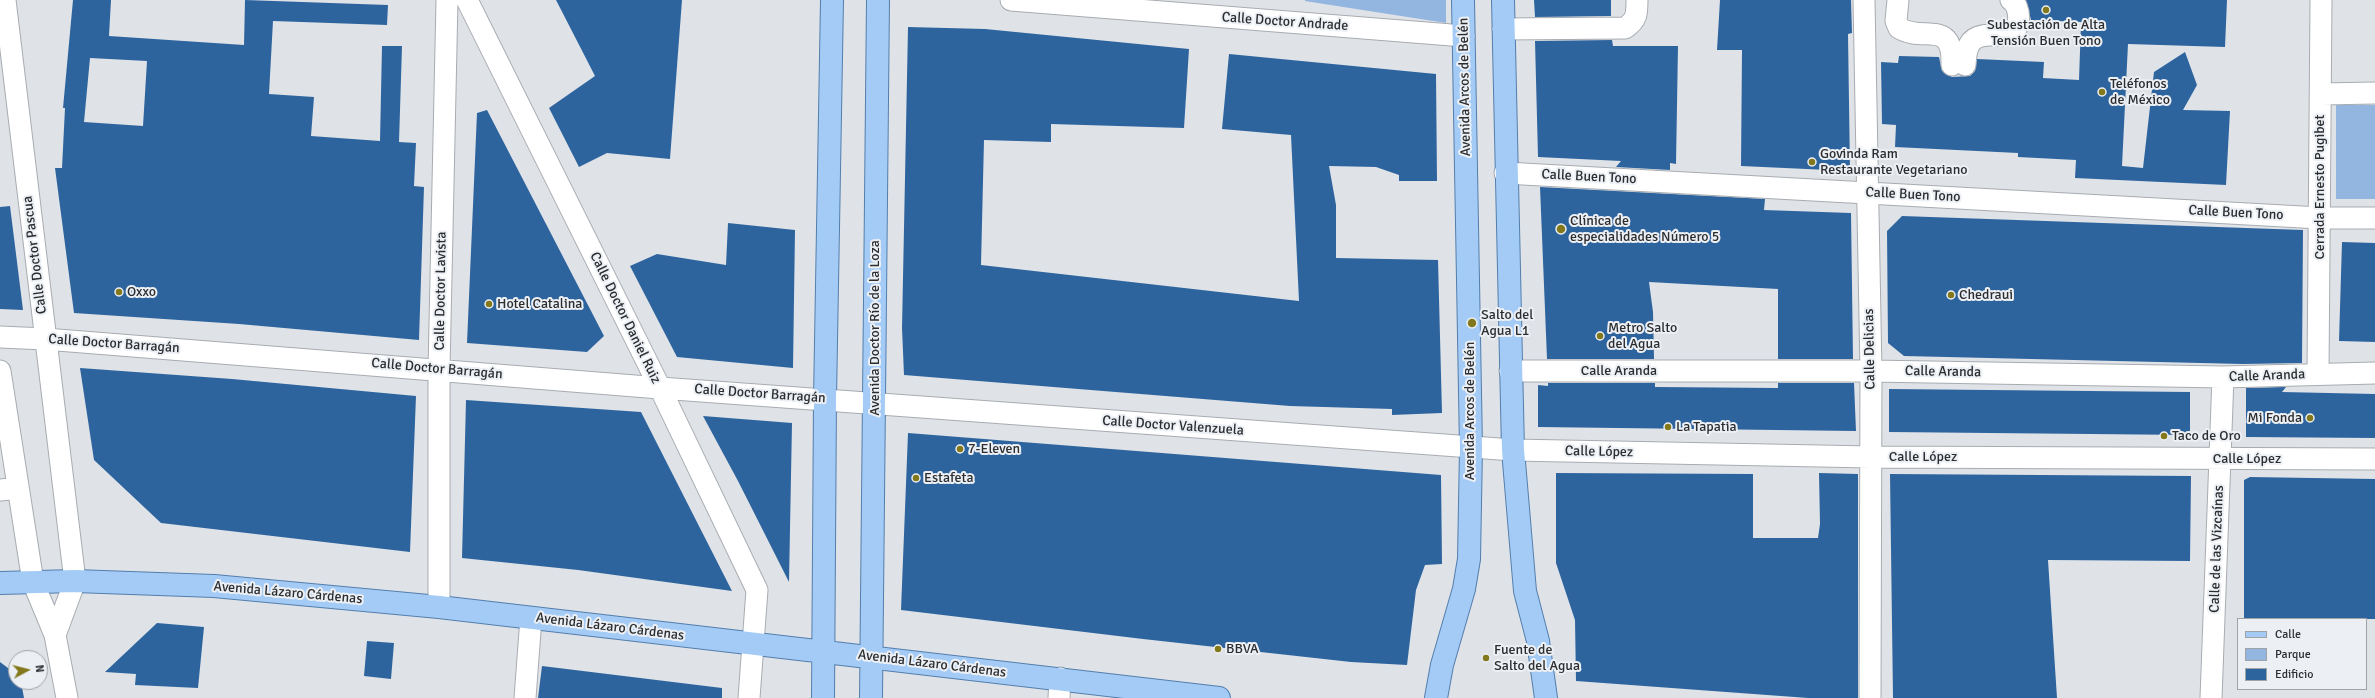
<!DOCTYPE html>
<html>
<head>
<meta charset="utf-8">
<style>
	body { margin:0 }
	#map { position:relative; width:2375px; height:698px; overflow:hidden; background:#dfe3e8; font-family:Signika,sans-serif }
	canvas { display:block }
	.legend { position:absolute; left:2237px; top:618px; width:130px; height:72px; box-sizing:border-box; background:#ecf0f5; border:1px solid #9fa2a6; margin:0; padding:5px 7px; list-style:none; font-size:12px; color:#2b2d2f }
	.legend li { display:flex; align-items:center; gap:8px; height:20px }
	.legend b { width:20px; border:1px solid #9fa2a6 }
	.north { position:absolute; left:8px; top:650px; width:40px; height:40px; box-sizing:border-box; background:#ecf0f5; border:1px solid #9fa2a6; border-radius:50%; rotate:83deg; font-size:11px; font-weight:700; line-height:16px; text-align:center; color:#2b2d2f }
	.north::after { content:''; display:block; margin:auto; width:14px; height:18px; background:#83781c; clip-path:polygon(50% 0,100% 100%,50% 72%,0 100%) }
</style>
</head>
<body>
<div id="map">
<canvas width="2375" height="698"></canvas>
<ul class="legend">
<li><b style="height:5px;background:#a4cbf6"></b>Calle</li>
<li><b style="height:11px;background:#92b6df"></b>Parque</li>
<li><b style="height:11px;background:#2e649e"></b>Edificio</li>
</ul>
<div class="north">N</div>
</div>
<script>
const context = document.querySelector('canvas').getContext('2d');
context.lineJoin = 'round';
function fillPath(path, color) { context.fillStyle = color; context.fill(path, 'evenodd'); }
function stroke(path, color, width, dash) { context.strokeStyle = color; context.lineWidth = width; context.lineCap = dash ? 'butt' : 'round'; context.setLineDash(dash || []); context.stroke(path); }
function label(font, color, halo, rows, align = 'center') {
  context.font = font + ' Signika,sans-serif'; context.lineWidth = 4; context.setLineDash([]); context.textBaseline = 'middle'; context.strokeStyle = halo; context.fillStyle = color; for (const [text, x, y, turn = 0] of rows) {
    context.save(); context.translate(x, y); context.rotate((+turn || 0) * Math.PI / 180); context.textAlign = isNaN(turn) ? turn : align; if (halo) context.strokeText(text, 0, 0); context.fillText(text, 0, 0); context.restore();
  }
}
const green = new Path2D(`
	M 1305,0 L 1446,0 L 1446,23 L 1305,1 Z
	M 2336,105 L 2375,105 L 2375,199 L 2336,199 Z`);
const building = new Path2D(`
	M 73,0 L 111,0 L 109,36 L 244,45 L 245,0 L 388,5 L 387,25 L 273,21 L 269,94 L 314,97 L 311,136 L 380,141 L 382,46 L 402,46 L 399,142 L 416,143 L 414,186 L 424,187 L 419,340 L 239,324 L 74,313 L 55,168 L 62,168 L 65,108 L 63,108 ZM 90,58 L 147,61 L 143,126 L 84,122 Z
	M 556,0 L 682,0 L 670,159 L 607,153 L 579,167 L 549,108 L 595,76 Z
	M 1534,0 L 1611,0 L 1611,16 L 1535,17 Z
	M 1720,0 L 1851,0 L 1852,33 L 1848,34 L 1850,171 L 1741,166 L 1742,50 L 1717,50 Z
	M 2026,0 L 2227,0 L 2225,47 L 2128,44 L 2122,166 L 2143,168 L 2154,72 L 2185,52 L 2197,85 L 2183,110 L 2230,111 L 2226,185 L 2075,178 L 2076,160 L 2018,157 L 2018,153 L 1895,147 L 1896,125 L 1882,124 L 1881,62 L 1898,63 L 1899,56 L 1939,57 L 1942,71 L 1952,77 L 1970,76 L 1975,71 L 1977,59 L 2044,62 L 2043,78 L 2079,80 L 2081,22 L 2031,20 Z
	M 908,27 L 985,29 L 1189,49 L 1184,128 L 1051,124 L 1051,142 L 984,140 L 981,265 L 1299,301 L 1291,135 L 1222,129 L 1229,54 L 1436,74 L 1437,181 L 1399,181 L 1399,175 L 1376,167 L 1329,166 L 1336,205 L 1336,258 L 1438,260 L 1442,413 L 1392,415 L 1392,409 L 1290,406 L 904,375 L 902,328 Z
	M 1612,40 L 1613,46 L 1678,46 L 1676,164 L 1670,163 L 1670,170 L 1616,167 L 1621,161 L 1538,157 L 1535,41 Z
	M 487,110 L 604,336 L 587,352 L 467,343 L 477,113 Z
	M 1540,187 L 1765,199 L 1764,210 L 1851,213 L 1853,359 L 1778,359 L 1778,289 L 1649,282 L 1653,312 L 1654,359 L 1547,359 Z
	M 10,206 L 23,310 L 0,309 L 0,207 Z
	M 1902,216 L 2303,230 L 2302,363 L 2243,364 L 1904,356 L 1888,343 L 1887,231 Z
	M 728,223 L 795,230 L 793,368 L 677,357 L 630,266 L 657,254 L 726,265 Z
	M 2342,242 L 2375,243 L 2375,342 L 2339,341 Z
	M 80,368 L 232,379 L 416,396 L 410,552 L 161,523 L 94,460 Z
	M 1548,383 L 1655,383 L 1655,387 L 1778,388 L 1778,383 L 1854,383 L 1856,431 L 1538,427 L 1538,385 L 1548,386 Z
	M 2286,387 L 2282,392 L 2375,394 L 2375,438 L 2246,437 L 2246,388 Z
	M 1889,389 L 2190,392 L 2190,435 L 1889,432 Z
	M 466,400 L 641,412 L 732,591 L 578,570 L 462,558 Z
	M 703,416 L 792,423 L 789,582 L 738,481 Z
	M 908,433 L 1441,475 L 1442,564 L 1425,565 L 1416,590 L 1407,665 L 1351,662 L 1143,639 L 901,610 Z
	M 1556,473 L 1753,474 L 1753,538 L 1818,538 L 1820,524 L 1819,473 L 1858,474 L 1858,698 L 1808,698 L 1576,681 L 1575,620 L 1556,563 Z
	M 1890,474 L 2191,476 L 2190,561 L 2048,560 L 2057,698 L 1893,698 Z
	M 2250,477 L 2375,479 L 2375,619 L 2244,619 L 2244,480 Z
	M 157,623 L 204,627 L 198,688 L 135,685 L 136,674 L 105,672 Z
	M 367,641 L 394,643 L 391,679 L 364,676 Z
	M 0,662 L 16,674 L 16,682 L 21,682 L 24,698 L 0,698 Z
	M 542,666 L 722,688 L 722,698 L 538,698 Z`);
const minor = new Path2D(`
	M 5,0 L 75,581 L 55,635
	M 467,0 L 660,388 L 757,590 L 749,698
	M 1011,0 L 1464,36
	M 1864,0 L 1871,371 L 1870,698
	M 1898,0 L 1896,21 L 1899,28 C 1924,43 1953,18 1952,65
	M 1503,29 L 1625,28 C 1637,20 1637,14 1637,0
	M 1965,65 C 1966,44 1971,34 1994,35 C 1999,35 2005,36 2009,35 C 2022,30 2021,6 2011,0
	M 2321,94 L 2375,93
	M 1505,173 L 2320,218 L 2375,218
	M 0,337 L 45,339 L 660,388 L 1513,450 L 1871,457 L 2375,459
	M 0,371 L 33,582 L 55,635 L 67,698
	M 1510,371 L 1871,371 L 2223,377 L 2375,373
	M 2318,374 L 2321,0
	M 0,490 L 18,488
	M 439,607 L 439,369 L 447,0
	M 525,698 L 531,618
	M 1059,698 L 1060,678
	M 2211,698 L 2223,377`);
const major = new Path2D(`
	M 1503,0 L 1513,450 L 1525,591 L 1538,641 L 1546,698
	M 0,583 L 75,581 L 214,586 L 439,607 L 1219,698
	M 823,698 L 825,399 L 832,0
	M 871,698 L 878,0
	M 1436,698 L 1442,665 L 1464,589 L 1469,559 L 1471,448 L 1463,0`);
const markers = [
	[2046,10,4,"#83781c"],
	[2102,92,4,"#83781c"],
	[1812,162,4,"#83781c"],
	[1561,229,5,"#83781c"],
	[119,292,4,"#83781c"],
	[1951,295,4,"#83781c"],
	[489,304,4,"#83781c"],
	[1472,323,5,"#83781c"],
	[1600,336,4,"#83781c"],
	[2310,418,4,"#83781c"],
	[1668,427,4,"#83781c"],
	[2164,436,4,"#83781c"],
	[960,449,4,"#83781c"],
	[916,478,4,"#83781c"],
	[1218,649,4,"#83781c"],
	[1486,658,4,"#83781c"]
];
const streetNames = [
	["Calle Doctor Andrade",1285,22,4],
	["Avenida Arcos de Belén",1465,87,-91],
	["Calle Buen Tono",1589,177,3],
	["Cerrada Ernesto Pugibet",2320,187,-90],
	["Calle Buen Tono",1913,195,3],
	["Calle Buen Tono",2236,213,3],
	["Calle Doctor Pascua",35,255,-97],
	["Calle Doctor Lavista",441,291,-89],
	["Calle Doctor Daniel Ruiz",625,318,64],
	["Avenida Doctor Río de la Loza",875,328,-90],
	["Calle Doctor Barragán",114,344,4],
	["Calle Delicias",1870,349,-91],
	["Calle Doctor Barragán",437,369,5],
	["Calle Aranda",1619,371],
	["Calle Aranda",1943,372,1],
	["Calle Aranda",2267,376,-2],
	["Calle Doctor Barragán",760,394,4],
	["Avenida Arcos de Belén",1470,411,-90],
	["Calle Doctor Valenzuela",1173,426,4],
	["Calle López",1599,452,1],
	["Calle López",1923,457],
	["Calle López",2247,459],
	["Calle de las Vizcaínas",2217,549,-88],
	["Avenida Lázaro Cárdenas",288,593,5],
	["Avenida Lázaro Cárdenas",610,627,7],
	["Avenida Lázaro Cárdenas",932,664,7]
];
const poiNames = [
	["Subestación de Alta",2046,25,"center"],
	["Tensión Buen Tono",2046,41,"center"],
	["Teléfonos",2110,84],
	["de México",2110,100],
	["Govinda Ram",1820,154],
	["Restaurante Vegetariano",1820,170],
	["Clínica de",1570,221],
	["especialidades Número 5",1570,237],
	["Oxxo",127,292],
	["Chedraui",1959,295],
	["Hotel Catalina",497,304],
	["Salto del",1481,315],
	["Agua L1",1481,331],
	["Metro Salto",1608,328],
	["del Agua",1608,344],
	["Mi Fonda",2302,418,"right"],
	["La Tapatia",1676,427],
	["Taco de Oro",2172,436],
	["7-Eleven",968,449],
	["Estafeta",924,478],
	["BBVA",1226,649],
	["Fuente de",1494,650],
	["Salto del Agua",1494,666]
];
fillPath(green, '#92b6df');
fillPath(building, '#2e649e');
stroke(minor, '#a8acb1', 23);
stroke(major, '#537eac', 24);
stroke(minor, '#fff', 21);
stroke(major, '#a4cbf6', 22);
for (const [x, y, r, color] of markers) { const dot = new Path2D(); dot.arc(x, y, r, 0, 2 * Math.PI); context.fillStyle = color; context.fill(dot); stroke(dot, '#ecf0f5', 1.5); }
label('14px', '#2b2d2f', '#ecf0f5', streetNames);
label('14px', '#2b2d2f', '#ecf0f5', poiNames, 'left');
</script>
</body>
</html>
